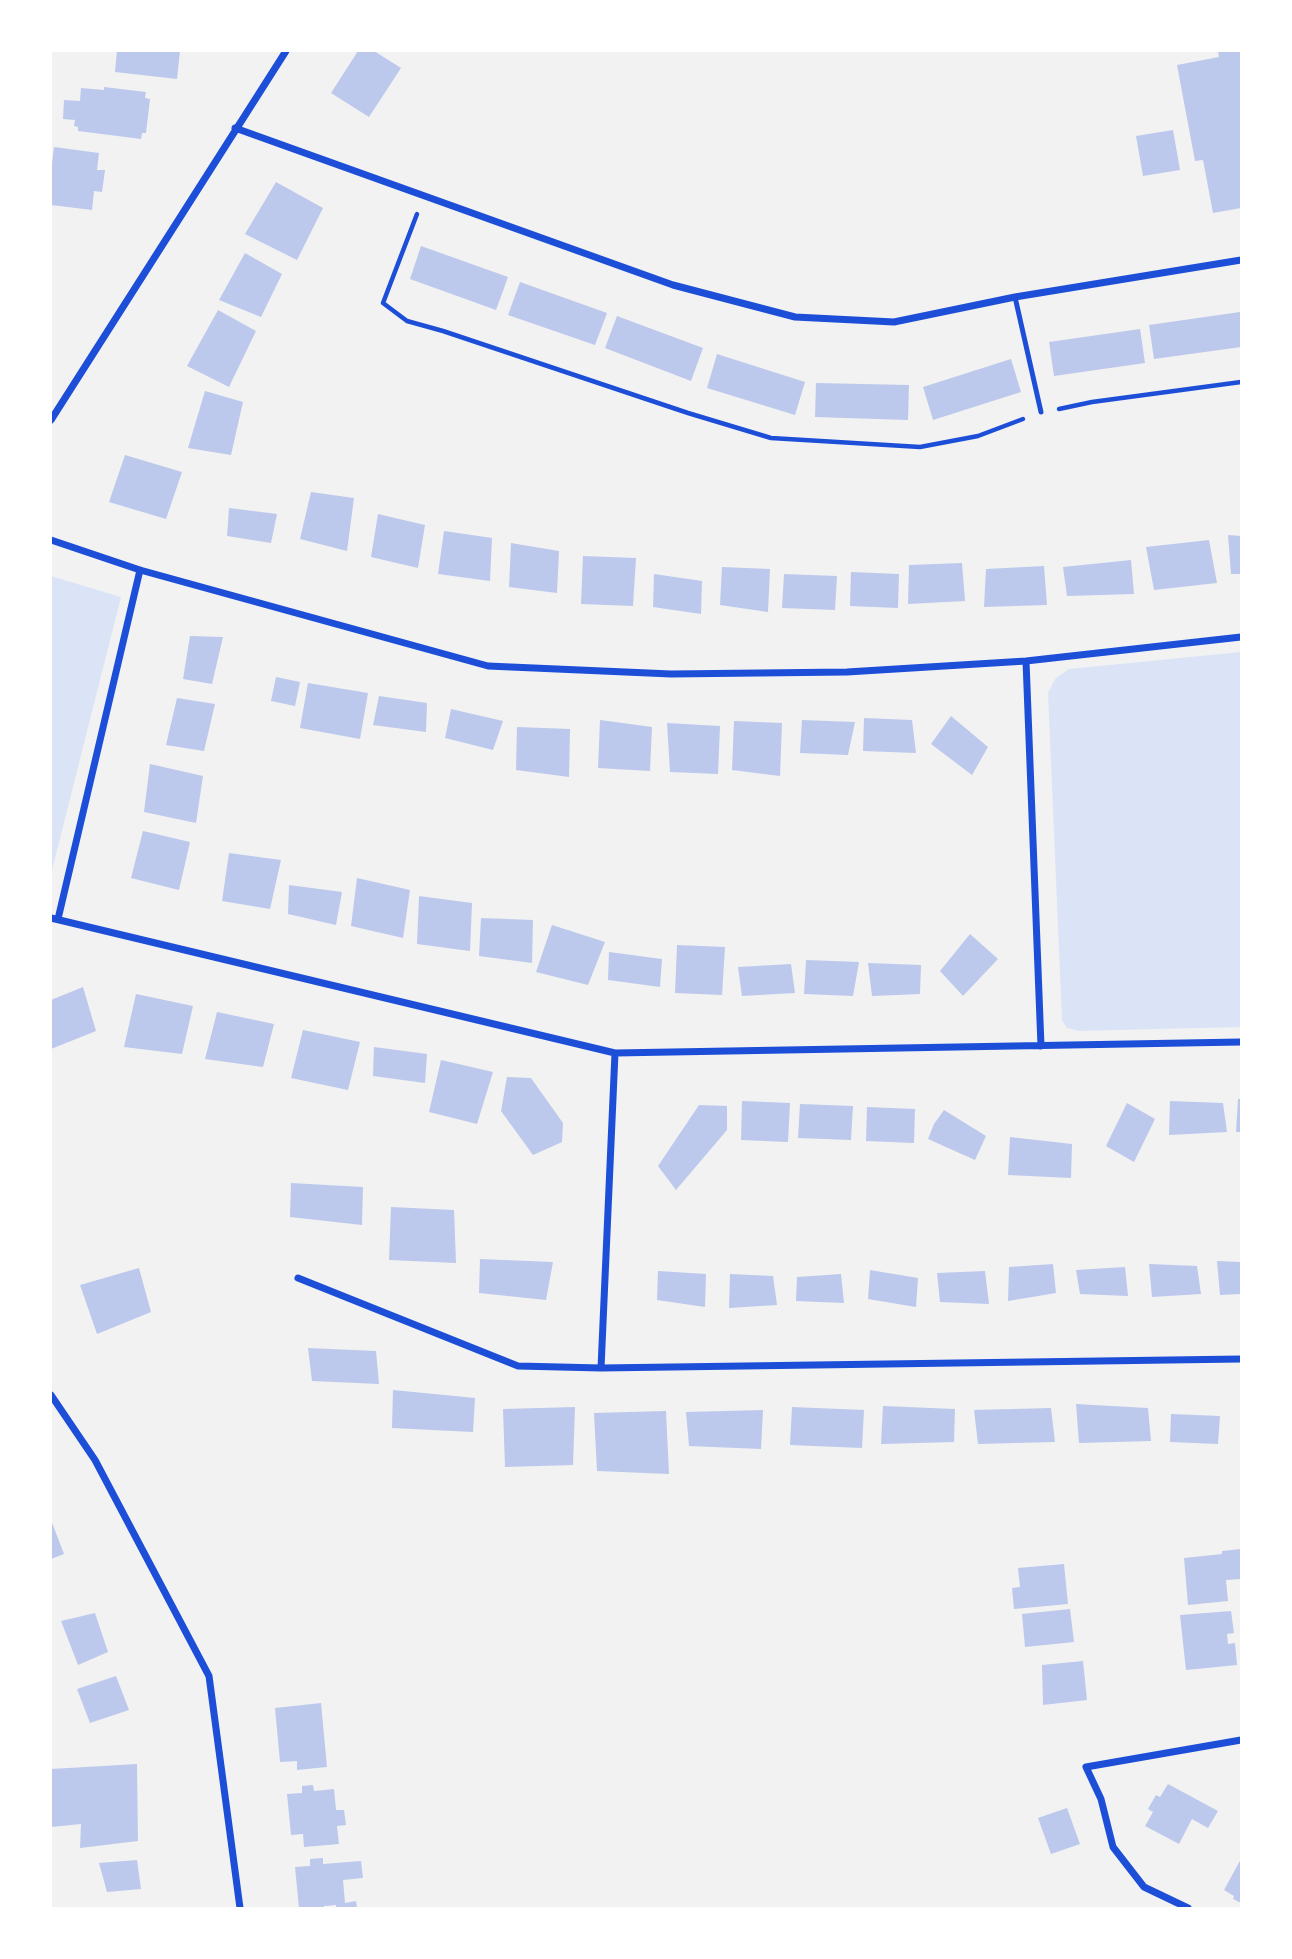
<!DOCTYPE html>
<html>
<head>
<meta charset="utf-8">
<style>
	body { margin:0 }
	#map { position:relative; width:1292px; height:1959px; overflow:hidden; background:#f2f2f2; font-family:"Varela Round",sans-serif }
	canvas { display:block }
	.frame { position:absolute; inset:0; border:52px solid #fff; pointer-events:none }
</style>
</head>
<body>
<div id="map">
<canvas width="1292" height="1959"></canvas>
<div class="frame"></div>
</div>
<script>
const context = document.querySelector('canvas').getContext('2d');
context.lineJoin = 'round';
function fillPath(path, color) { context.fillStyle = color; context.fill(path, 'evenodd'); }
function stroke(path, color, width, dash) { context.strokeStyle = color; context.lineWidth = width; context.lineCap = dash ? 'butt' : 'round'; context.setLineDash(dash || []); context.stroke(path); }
const green = new Path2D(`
	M 51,576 L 121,597 L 51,874 Z
	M 1241,652 L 1241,1027 L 1079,1031 L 1067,1028 L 1062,1020 L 1048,693 L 1055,679 L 1069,669 Z`);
const building = new Path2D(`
	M 117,51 L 180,51 L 177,79 L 115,72 Z
	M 358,51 L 374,51 L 401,68 L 369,117 L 331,93 Z
	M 1218,51 L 1241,51 L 1241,208 L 1213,213 L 1203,160 L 1195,161 L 1177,65 L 1219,57 Z
	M 104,87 L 146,92 L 145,98 L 150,99 L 146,133 L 142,133 L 141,139 L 78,131 L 78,127 L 74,126 L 75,120 L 63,119 L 64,100 L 80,101 L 81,88 L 104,90 Z
	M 1173,130 L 1180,170 L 1143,176 L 1136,136 Z
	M 54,147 L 99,153 L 97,170 L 105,170 L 102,192 L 94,191 L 92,210 L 51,205 L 51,172 Z
	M 276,182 L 323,208 L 297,260 L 245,234 Z
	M 421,246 L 508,277 L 496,310 L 410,279 Z
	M 245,253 L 282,274 L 261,317 L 219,300 Z
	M 520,282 L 607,313 L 595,345 L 508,315 Z
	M 218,310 L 256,331 L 229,387 L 187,366 Z
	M 1240,312 L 1241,347 L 1154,359 L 1149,325 Z
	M 617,316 L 703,348 L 691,381 L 605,348 Z
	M 1140,329 L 1145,363 L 1054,376 L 1049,342 Z
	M 717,354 L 805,382 L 795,415 L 707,388 Z
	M 1011,359 L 1021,392 L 933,420 L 923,387 Z
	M 816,383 L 909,385 L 908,420 L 815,417 Z
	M 205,391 L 243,402 L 231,455 L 188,448 Z
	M 125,455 L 182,472 L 166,519 L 109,502 Z
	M 311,492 L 354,498 L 347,551 L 300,539 Z
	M 229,508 L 277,514 L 271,543 L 227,536 Z
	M 378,514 L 425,525 L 418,568 L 371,557 Z
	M 444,531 L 492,538 L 490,581 L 438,574 Z
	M 1228,535 L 1241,536 L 1241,574 L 1231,574 Z
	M 1209,540 L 1217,583 L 1154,590 L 1146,547 Z
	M 511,543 L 559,551 L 557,593 L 509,587 Z
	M 583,556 L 636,558 L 633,606 L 581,604 Z
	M 1131,560 L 1134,594 L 1067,596 L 1063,567 Z
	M 962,563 L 965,601 L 908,604 L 909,565 Z
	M 1044,566 L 1047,605 L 984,607 L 986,569 Z
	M 722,567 L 770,569 L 768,612 L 720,605 Z
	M 851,572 L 899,574 L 898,608 L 850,606 Z
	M 654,574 L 702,581 L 701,614 L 653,607 Z
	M 784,574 L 837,576 L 835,610 L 782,608 Z
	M 190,636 L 223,637 L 212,684 L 183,679 Z
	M 276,677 L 300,682 L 295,706 L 271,701 Z
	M 308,683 L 368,693 L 360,739 L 300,728 Z
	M 379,696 L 427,703 L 426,732 L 373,725 Z
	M 177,698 L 215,704 L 204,751 L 166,745 Z
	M 451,709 L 503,721 L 493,750 L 445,738 Z
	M 951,716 L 988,747 L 972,775 L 931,744 Z
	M 864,718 L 912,720 L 916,753 L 863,751 Z
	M 600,720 L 652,727 L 650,771 L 598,768 Z
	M 802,720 L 855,722 L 848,755 L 800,753 Z
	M 734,721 L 782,723 L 780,776 L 732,770 Z
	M 667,723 L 720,726 L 718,774 L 670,772 Z
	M 517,727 L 570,729 L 569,777 L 516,770 Z
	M 150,764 L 203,776 L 196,823 L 144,812 Z
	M 143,831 L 190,842 L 179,890 L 131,878 Z
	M 229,853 L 281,860 L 270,909 L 222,901 Z
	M 357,878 L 410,890 L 403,938 L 351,926 Z
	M 289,885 L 342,892 L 336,925 L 288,914 Z
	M 419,896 L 472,903 L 470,951 L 417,944 Z
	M 481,918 L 533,920 L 532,963 L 479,956 Z
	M 552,925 L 605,942 L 588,985 L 536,972 Z
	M 970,934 L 998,959 L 963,996 L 940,971 Z
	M 677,945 L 725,947 L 722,995 L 675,993 Z
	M 609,952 L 662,959 L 660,987 L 608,980 Z
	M 806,960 L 859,962 L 853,996 L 804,994 Z
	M 868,963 L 921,965 L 920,994 L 872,996 Z
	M 791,964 L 795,993 L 742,996 L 738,967 Z
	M 83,987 L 96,1031 L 51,1049 L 51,1000 Z
	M 136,994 L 193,1006 L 182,1054 L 124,1047 Z
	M 217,1012 L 274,1024 L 263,1067 L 205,1059 Z
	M 303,1030 L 360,1042 L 348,1090 L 291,1078 Z
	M 374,1047 L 427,1054 L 425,1083 L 373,1076 Z
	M 441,1060 L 493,1072 L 477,1124 L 429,1112 Z
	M 507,1077 L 531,1078 L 563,1123 L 562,1142 L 533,1155 L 501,1111 Z
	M 1238,1099 L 1241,1099 L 1241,1132 L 1236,1132 Z
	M 742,1101 L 790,1103 L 788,1142 L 741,1140 Z
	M 1170,1101 L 1223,1103 L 1227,1132 L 1169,1135 Z
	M 1127,1103 L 1155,1119 L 1134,1162 L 1106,1146 Z
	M 800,1104 L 853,1106 L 851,1140 L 798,1138 Z
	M 699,1105 L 727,1106 L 727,1130 L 676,1190 L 658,1166 Z
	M 867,1107 L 915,1109 L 914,1143 L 866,1141 Z
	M 944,1110 L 986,1136 L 975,1160 L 928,1139 L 934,1124 Z
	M 1010,1137 L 1072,1144 L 1071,1178 L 1008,1175 Z
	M 291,1183 L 363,1187 L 362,1225 L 290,1217 Z
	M 391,1207 L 454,1210 L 456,1263 L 389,1260 Z
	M 480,1259 L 553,1262 L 546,1300 L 479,1293 Z
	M 1217,1261 L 1241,1262 L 1241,1294 L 1220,1295 Z
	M 1053,1264 L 1056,1293 L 1008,1301 L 1009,1267 Z
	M 1149,1264 L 1197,1266 L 1201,1294 L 1152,1297 Z
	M 1125,1267 L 1128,1296 L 1080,1294 L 1076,1270 Z
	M 139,1268 L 151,1312 L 97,1334 L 80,1285 Z
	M 870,1270 L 918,1278 L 916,1307 L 868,1299 Z
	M 658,1271 L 706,1274 L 705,1307 L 657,1300 Z
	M 985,1271 L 989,1304 L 940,1302 L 937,1273 Z
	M 730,1274 L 773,1276 L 777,1305 L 729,1308 Z
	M 841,1274 L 844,1303 L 796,1301 L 797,1277 Z
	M 308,1348 L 376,1351 L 379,1384 L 312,1381 Z
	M 393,1390 L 475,1398 L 473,1432 L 392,1428 Z
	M 1076,1404 L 1148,1408 L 1151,1441 L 1079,1443 Z
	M 883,1406 L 955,1409 L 954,1442 L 881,1444 Z
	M 575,1407 L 573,1465 L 505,1467 L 503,1409 Z
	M 792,1407 L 864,1410 L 862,1448 L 790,1445 Z
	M 1051,1408 L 1055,1442 L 978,1444 L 974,1410 Z
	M 763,1410 L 761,1449 L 689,1446 L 686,1412 Z
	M 666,1411 L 669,1474 L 597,1471 L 594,1413 Z
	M 1171,1414 L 1220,1416 L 1218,1444 L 1170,1442 Z
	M 51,1520 L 64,1554 L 51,1559 Z
	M 1241,1549 L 1241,1579 L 1226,1580 L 1228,1601 L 1188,1605 L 1184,1558 L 1222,1554 L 1222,1551 Z
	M 1064,1564 L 1068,1604 L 1014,1609 L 1012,1588 L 1020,1587 L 1018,1568 Z
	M 1070,1609 L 1074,1642 L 1025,1647 L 1022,1614 Z
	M 1231,1611 L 1234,1633 L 1227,1634 L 1228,1644 L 1235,1643 L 1237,1665 L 1186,1670 L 1180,1615 Z
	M 95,1613 L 108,1652 L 78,1665 L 61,1621 Z
	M 1083,1661 L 1087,1700 L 1043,1705 L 1042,1665 Z
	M 116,1676 L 129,1710 L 90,1723 L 77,1689 Z
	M 321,1703 L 327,1767 L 297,1770 L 297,1761 L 280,1762 L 275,1708 Z
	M 137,1764 L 138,1841 L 80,1848 L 81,1824 L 51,1827 L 51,1769 Z
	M 1168,1784 L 1218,1811 L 1208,1828 L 1192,1819 L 1179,1844 L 1145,1826 L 1153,1812 L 1148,1809 L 1156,1795 L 1160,1797 Z
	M 313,1785 L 314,1791 L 334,1789 L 336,1810 L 344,1810 L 346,1825 L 337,1826 L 339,1844 L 304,1847 L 303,1834 L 291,1835 L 287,1794 L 302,1793 L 302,1786 Z
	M 1067,1808 L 1080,1844 L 1051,1854 L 1038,1818 Z
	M 323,1858 L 323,1864 L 361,1861 L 363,1878 L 343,1880 L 345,1903 L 356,1901 L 357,1908 L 336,1908 L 336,1905 L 324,1906 L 324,1908 L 299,1908 L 295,1867 L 310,1866 L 310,1859 Z
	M 1241,1859 L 1241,1903 L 1233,1899 L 1234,1896 L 1224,1890 Z
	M 137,1860 L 141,1889 L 107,1892 L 99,1863 Z`);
const path = new Path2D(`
	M 417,214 L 383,303 L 407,321 L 443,331 L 688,413 L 771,438 L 920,447 L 978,436 L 1023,419
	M 1059,409 L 1092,402 L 1241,382`);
const service = new Path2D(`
	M 1015,297 L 1041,412`);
const minor = new Path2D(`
	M 235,128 L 673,285 L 795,317 L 894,322 L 1015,297 L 1241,260
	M 51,420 L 286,51
	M 51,540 L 140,570 L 488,666 L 671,674 L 847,672 L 1026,661 L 1241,637
	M 1026,661 L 1041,1046
	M 51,918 L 615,1053 L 1241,1042
	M 58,919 L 140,570
	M 298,1278 L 518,1366 L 601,1368 L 1241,1359
	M 601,1368 L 615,1053
	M 51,1395 L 95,1460 L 209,1676 L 240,1908
	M 1188,1908 L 1144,1887 L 1113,1847 L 1101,1799 L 1086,1767 L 1241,1740`);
fillPath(green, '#dbe4f7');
fillPath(building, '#bdc9ec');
stroke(path, '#1d4ed8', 4.5);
stroke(service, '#1d4ed8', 5);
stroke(minor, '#1d4ed8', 7);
</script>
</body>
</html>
